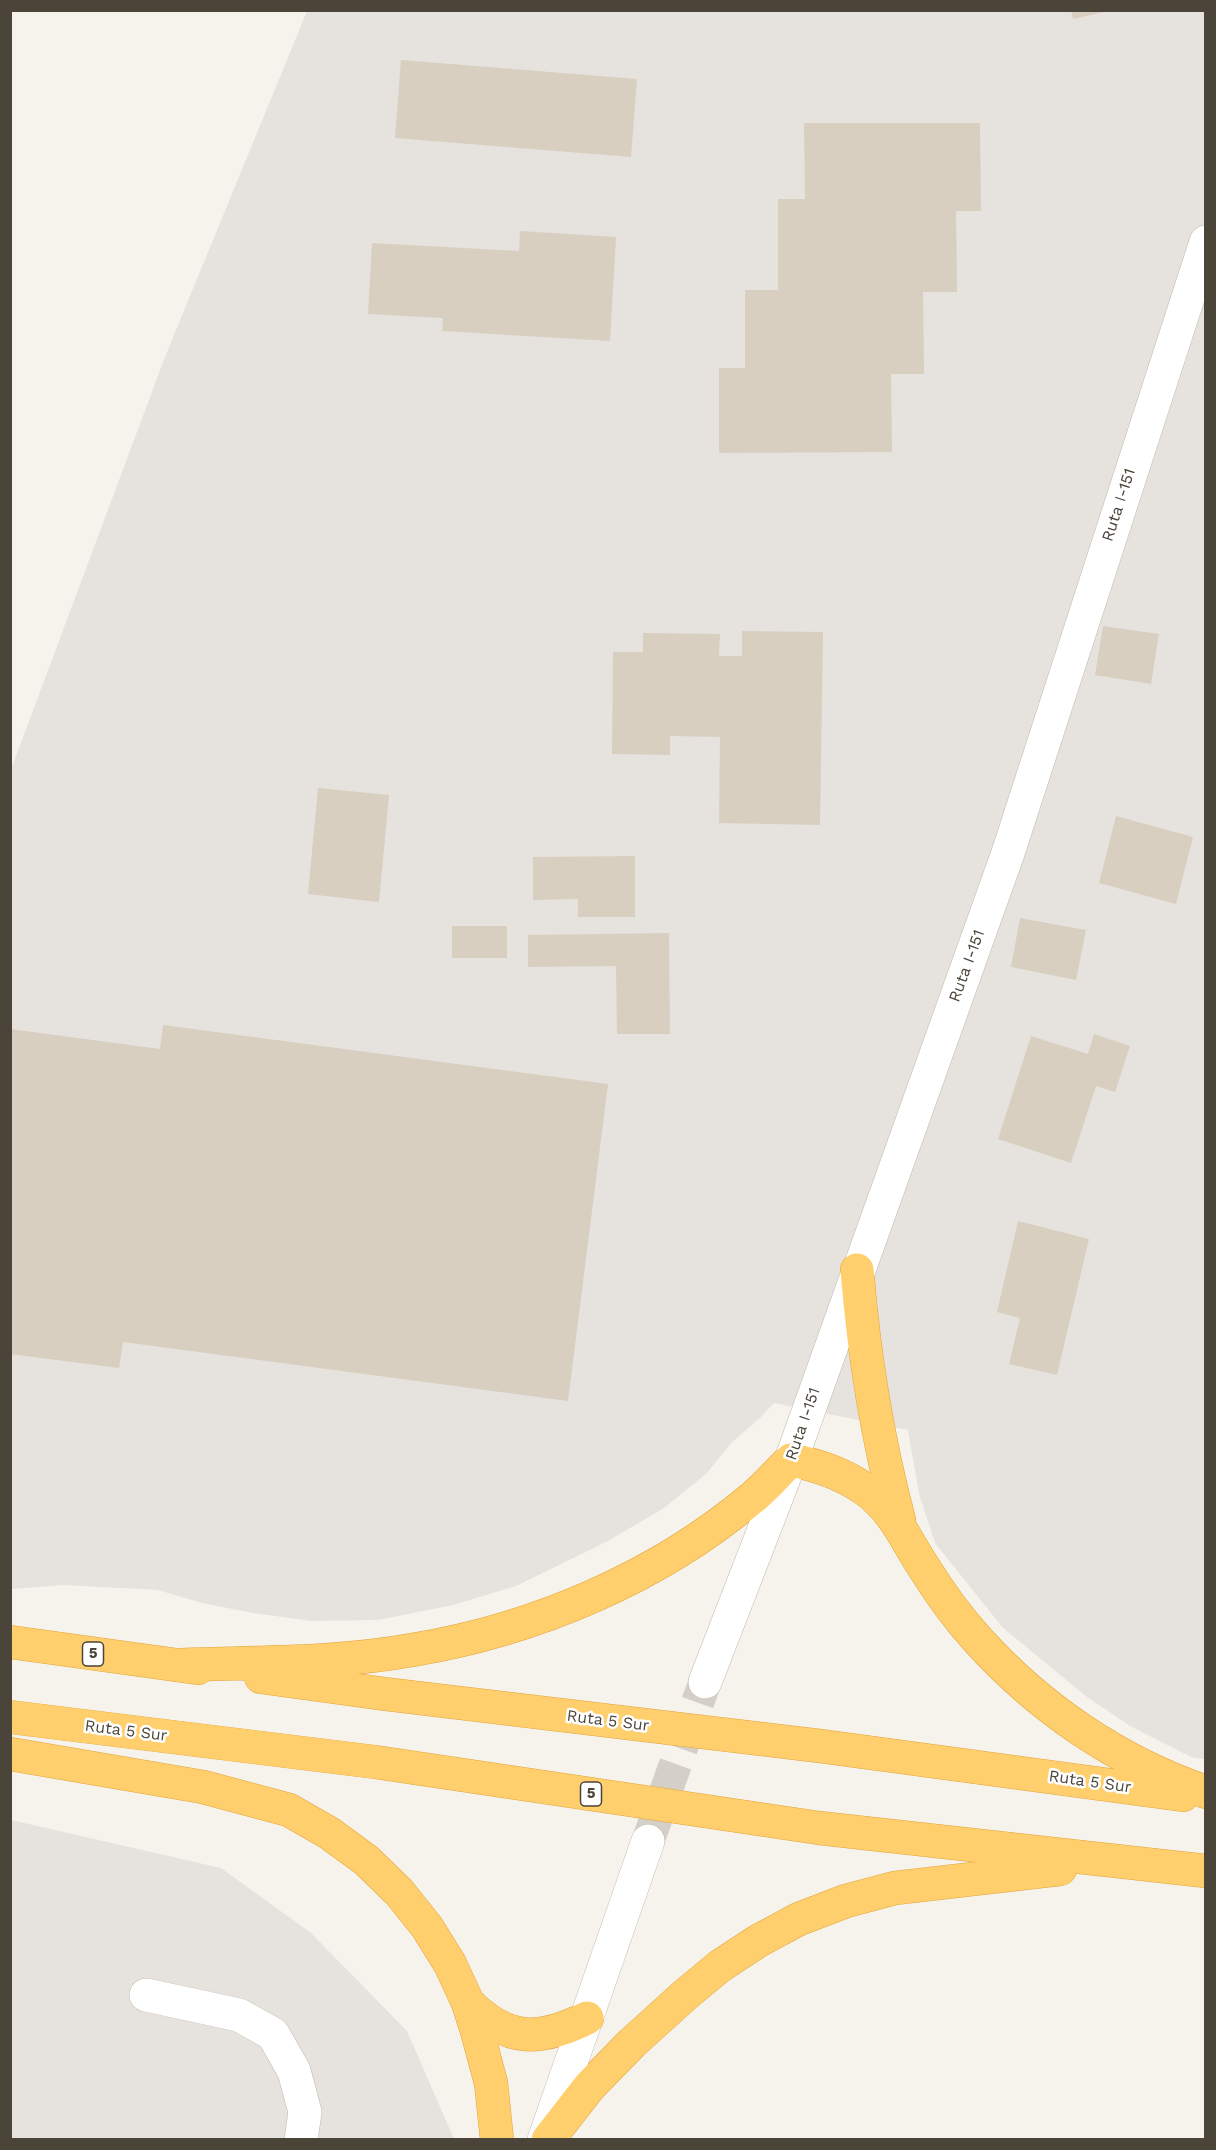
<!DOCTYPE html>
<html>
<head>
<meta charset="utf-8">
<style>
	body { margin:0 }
	#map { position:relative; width:1216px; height:2150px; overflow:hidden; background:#f6f3ec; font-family:"Work Sans",sans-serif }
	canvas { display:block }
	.frame { position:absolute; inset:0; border:12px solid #4b4439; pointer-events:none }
</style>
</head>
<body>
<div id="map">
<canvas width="1216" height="2150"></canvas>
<div class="frame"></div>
</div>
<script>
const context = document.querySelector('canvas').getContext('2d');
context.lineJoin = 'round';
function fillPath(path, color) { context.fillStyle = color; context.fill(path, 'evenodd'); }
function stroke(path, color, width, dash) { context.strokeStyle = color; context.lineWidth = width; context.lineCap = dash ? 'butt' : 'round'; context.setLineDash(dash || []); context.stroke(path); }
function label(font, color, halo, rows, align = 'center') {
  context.font = font + ' "Work Sans",sans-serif'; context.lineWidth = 5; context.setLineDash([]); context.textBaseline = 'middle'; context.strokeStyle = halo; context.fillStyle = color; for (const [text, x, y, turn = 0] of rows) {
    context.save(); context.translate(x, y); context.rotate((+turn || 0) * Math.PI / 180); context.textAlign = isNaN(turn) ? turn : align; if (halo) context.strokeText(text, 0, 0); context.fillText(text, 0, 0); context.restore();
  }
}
const industrial = new Path2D(`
	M 307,11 L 1205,11 L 1205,1759 L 1193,1758 L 1130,1726 L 1087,1697 L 1003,1628 L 935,1543 L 919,1494 L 908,1430 L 774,1403 L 761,1417 L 731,1443 L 707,1473 L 664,1508 L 608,1541 L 516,1586 L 453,1605 L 378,1620 L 311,1621 L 253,1613 L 202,1603 L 158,1590 L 63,1585 L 11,1589 L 10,772 L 165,357 Z
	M 11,1820 L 221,1868 L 311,1933 L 407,2031 L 454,2139 L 11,2140 Z`);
const building = new Path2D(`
	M 1071,10 L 1108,10 L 1108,11 L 1073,19 Z
	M 401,60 L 637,79 L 631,157 L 395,138 Z
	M 804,123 L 980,123 L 981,211 L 956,211 L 957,292 L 923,292 L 924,374 L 891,374 L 892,452 L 719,453 L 719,368 L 745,368 L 745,290 L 778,290 L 778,199 L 805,199 Z
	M 520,231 L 616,237 L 610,341 L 442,331 L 443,318 L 368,314 L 372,243 L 519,251 Z
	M 1103,626 L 1159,634 L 1151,684 L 1095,675 Z
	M 742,631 L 823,632 L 820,825 L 719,823 L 720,737 L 670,736 L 670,755 L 612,754 L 613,652 L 643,652 L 643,633 L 720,634 L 719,656 L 742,656 Z
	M 318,788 L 389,795 L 379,902 L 308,894 Z
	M 1116,816 L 1193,837 L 1176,904 L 1099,883 Z
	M 635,856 L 635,917 L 578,917 L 578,899 L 533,900 L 533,857 Z
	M 1020,918 L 1086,930 L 1076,980 L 1011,967 Z
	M 452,926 L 507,926 L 507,958 L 452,958 Z
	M 669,933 L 670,1034 L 617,1034 L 616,966 L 528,967 L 528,935 Z
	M 163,1025 L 608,1084 L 568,1401 L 123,1342 L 119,1368 L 10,1354 L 10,1029 L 160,1049 Z
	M 1094,1034 L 1130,1046 L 1115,1092 L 1096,1086 L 1071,1163 L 998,1139 L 1031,1036 L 1088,1054 Z
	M 1018,1221 L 1089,1239 L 1057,1375 L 1009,1364 L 1020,1318 L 997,1312 Z`);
const minorTunnel = new Path2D(`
	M 648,1841 L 705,1682`);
const minor = new Path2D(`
	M 705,1682 L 791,1460 L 1008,853 L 1206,242
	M 146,1995 L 239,2015 L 273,2034 L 294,2071 L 305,2112 L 301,2140
	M 544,2140 L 648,1841`);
const highway = new Path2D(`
	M 857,1270 C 864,1357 877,1437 899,1520
	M 10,1642 L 198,1668
	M 176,1665 C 254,1662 335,1664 412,1650 C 534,1630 657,1578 752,1498 C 766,1487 778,1472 791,1460 C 817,1465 841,1473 863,1488 C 893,1508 904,1537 923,1566 C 939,1592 957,1617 977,1639 C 1039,1708 1118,1762 1206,1792
	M 261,1677 L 385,1694 L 820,1746 L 1183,1795
	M 10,1717 L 375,1762 L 819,1828 L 1206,1871
	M 10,1754 L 203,1787 L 289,1810 L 329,1833 L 366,1860 L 399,1892 L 427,1927 L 450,1964 L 468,2003 L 477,2031 L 491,2083 L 497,2140
	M 468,2003 C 507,2042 539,2042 587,2018
	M 548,2140 L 590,2086 L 632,2043 L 685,1995 L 720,1966 L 758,1941 L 799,1919 L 846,1901 L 895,1888 L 1060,1869`);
const shields = [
	[93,1654,21],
	[591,1794,21]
];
const shieldNames = [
	["5",93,1654],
	["5",591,1794]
];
const streetNames = [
	["Ruta I-151",1119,505,-72],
	["Ruta I-151",967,966,-70],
	["Ruta I-151",803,1424,-71],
	["Ruta 5 Sur",608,1721,7],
	["Ruta 5 Sur",126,1731,7],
	["Ruta 5 Sur",1090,1782,8]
];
fillPath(industrial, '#e6e2dd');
fillPath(building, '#d8cfc1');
stroke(minorTunnel, '#d4d0c8', 33, [33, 16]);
stroke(minor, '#c2bbae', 34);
stroke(highway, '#e0a43c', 34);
stroke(minor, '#fff', 33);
stroke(highway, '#ffcf6e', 33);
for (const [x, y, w] of shields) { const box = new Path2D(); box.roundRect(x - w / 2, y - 12, w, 24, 4.5); context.fillStyle = '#fff'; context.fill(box); stroke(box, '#4b4439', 1.5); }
label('bold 15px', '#4b4439', null, shieldNames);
label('16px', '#4b4439', '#fff', streetNames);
</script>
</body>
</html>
